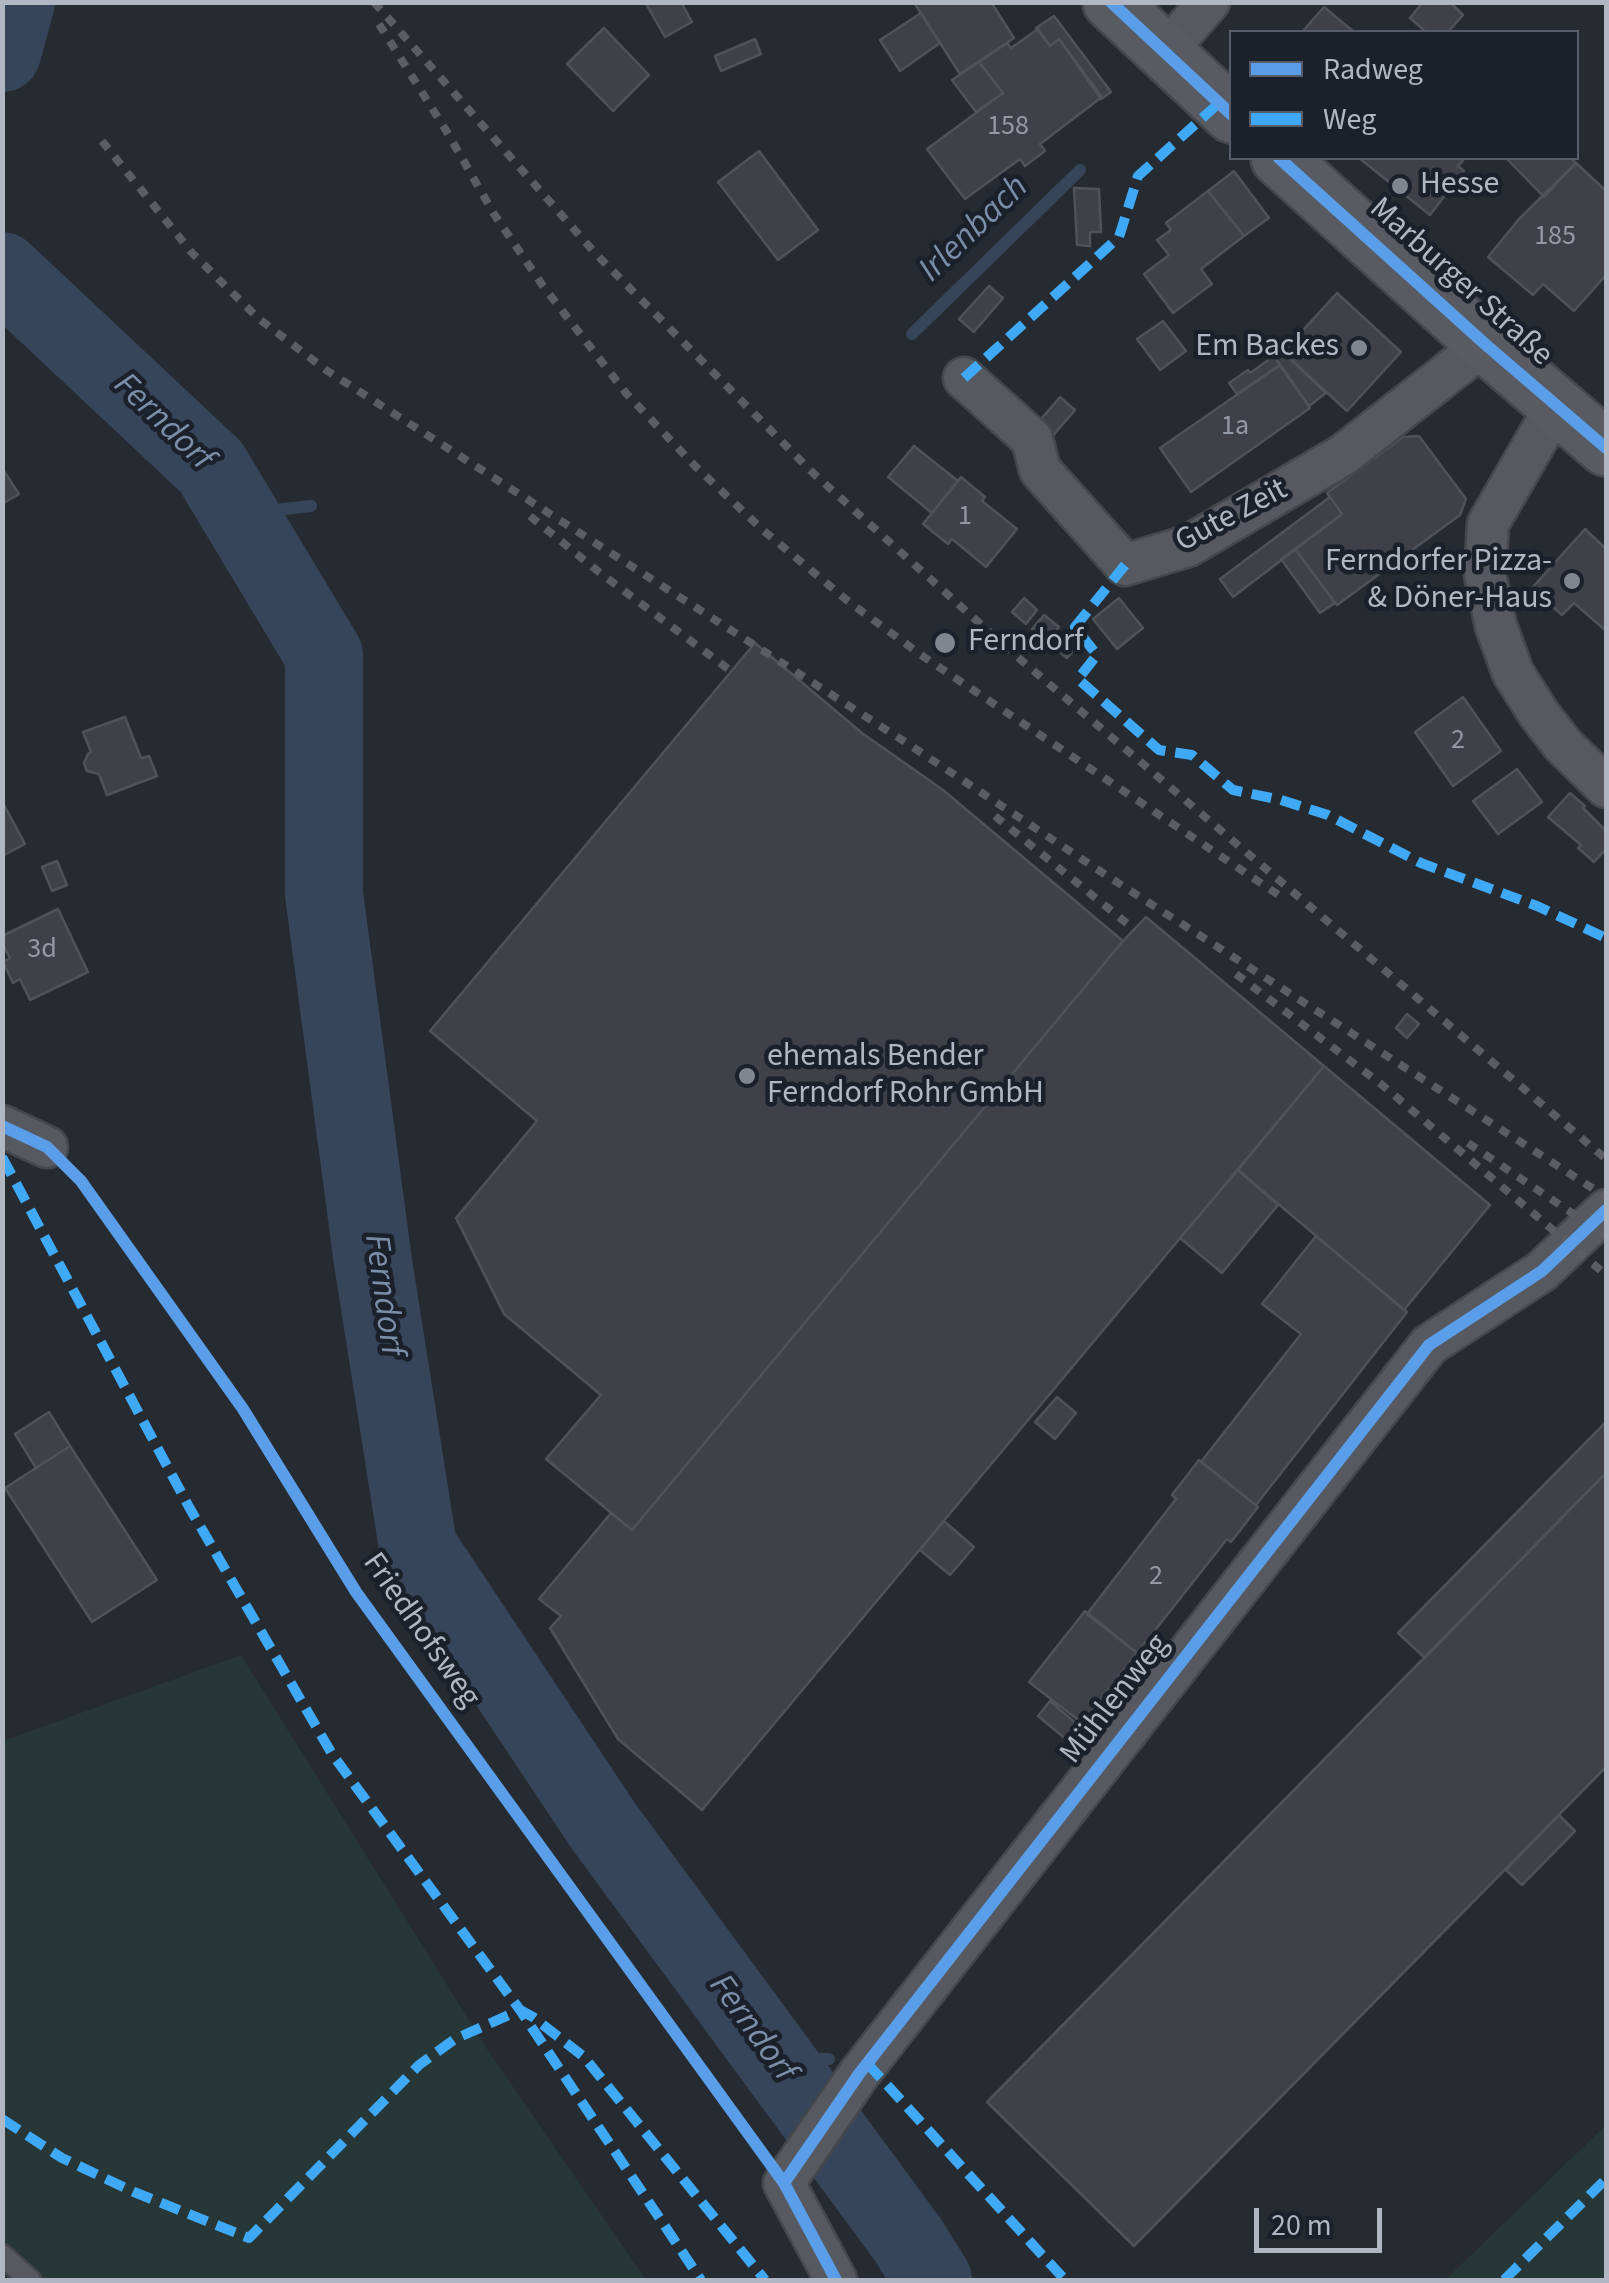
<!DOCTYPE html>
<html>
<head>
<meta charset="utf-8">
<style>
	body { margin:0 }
	#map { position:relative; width:1609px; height:2283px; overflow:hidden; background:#262b31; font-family:"Source Sans 3",sans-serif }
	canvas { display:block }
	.frame { position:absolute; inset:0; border:5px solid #b0b7c3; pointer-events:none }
	.legend { position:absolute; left:1229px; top:30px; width:350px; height:130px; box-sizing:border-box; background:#1b212b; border:2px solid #575d68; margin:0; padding:12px 18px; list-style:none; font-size:30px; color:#b0b7c3 }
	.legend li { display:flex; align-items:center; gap:20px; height:50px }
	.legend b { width:50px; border:2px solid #575d68 }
	.scale { position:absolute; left:1254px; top:2208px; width:128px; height:45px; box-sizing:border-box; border:5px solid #b0b7c3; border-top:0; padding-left:12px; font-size:30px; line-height:35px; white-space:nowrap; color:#b0b7c3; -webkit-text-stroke:8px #1b212b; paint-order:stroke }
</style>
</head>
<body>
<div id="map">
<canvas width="1609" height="2283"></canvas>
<div class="frame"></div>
<ul class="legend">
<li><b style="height:12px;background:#5a9eea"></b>Radweg</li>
<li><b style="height:12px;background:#3fa9f5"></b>Weg</li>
</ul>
<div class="scale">20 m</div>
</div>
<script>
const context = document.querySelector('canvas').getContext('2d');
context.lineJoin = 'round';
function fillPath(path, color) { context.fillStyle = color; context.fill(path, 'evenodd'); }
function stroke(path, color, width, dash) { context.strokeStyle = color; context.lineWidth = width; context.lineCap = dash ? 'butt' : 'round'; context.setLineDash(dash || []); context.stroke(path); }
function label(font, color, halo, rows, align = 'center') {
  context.font = font + ' "Source Sans 3",sans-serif'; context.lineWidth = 9; context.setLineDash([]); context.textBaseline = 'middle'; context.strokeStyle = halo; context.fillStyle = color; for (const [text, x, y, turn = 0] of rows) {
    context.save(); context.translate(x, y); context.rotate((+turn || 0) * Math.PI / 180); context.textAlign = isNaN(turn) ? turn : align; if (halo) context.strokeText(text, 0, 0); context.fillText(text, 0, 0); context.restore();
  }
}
const green = new Path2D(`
	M 241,1655 L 485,2046 L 646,2280 L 3,2280 L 3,1741 Z
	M 1606,2125 L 1606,2280 L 1445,2280 Z`);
const stream = new Path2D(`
	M 912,334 L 1080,170
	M 239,514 L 311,506
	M 776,2059 L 829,2059`);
const river = new Path2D(`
	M 2,53 L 16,2
	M 2,271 L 211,467 L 324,655 L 324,894 L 373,1262 L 418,1547 L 602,1824 L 908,2240 L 933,2280`);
const building = new Path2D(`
	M 645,2 L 681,2 L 692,22 L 665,37 Z
	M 918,2 L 991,2 L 1014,38 L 960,74 L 915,4 Z
	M 1423,2 L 1450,2 L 1463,15 L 1448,32 L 1426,32 L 1410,18 Z
	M 1324,7 L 1354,32 L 1302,32 Z
	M 921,13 L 940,43 L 900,71 L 880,40 Z
	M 1054,16 L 1111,92 L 1101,99 L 1059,39 L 1050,46 L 1036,28 Z
	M 604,28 L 649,75 L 613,111 L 567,64 Z
	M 1038,29 L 1050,46 L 1059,39 L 1102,97 L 1040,144 L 1045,151 L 1025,166 L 1020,159 L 965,199 L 927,149 L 1003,93 L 979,62 L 1007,43 L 1011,48 Z
	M 755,39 L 761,54 L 721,71 L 715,56 Z
	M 979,62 L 1003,93 L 976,112 L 952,80 Z
	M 759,151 L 818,230 L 778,260 L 718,182 Z
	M 1359,158 L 1465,158 L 1458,166 L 1464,171 L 1430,215 Z
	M 1508,158 L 1571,158 L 1576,163 L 1544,197 L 1507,159 Z
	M 1576,163 L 1606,191 L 1606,275 L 1574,311 L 1543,284 L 1533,295 L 1488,257 L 1519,219 Z
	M 1234,171 L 1269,218 L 1244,236 L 1208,191 Z
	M 1074,188 L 1099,189 L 1101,232 L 1090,232 L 1090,246 L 1077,245 Z
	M 1208,191 L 1244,236 L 1201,269 L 1212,284 L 1173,313 L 1144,274 L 1169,255 L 1157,240 L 1171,230 L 1166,223 Z
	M 989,286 L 1003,298 L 974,332 L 959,319 Z
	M 1337,293 L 1401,352 L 1347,411 L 1283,352 Z
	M 1163,321 L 1186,351 L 1160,370 L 1137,339 Z
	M 1283,352 L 1326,393 L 1309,406 L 1276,359 Z
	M 1274,356 L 1280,365 L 1237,394 L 1229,383 L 1248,370 L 1250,373 Z
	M 1280,365 L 1310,408 L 1191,492 L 1160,448 Z
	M 1060,397 L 1075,410 L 1051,438 L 1036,425 Z
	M 1419,436 L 1466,499 L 1460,515 L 1337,605 L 1295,549 L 1342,514 L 1327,493 L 1403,437 Z
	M 914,446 L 958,481 L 932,513 L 888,477 Z
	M 2,468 L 19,494 L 2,504 Z
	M 961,477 L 985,497 L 982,501 L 1017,529 L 986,567 L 952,539 L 948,544 L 923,524 Z
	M 1330,497 L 1342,514 L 1233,597 L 1220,579 Z
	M 1585,529 L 1606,549 L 1605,630 L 1574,603 L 1562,615 L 1532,588 Z
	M 1295,549 L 1335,603 L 1320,613 L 1281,559 Z
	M 1024,598 L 1037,610 L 1026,624 L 1012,612 Z
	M 1119,598 L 1143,628 L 1117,649 L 1093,619 Z
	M 1044,615 L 1059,627 L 1047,642 L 1032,629 Z
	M 1065,632 L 1079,644 L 1067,658 L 1052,646 Z
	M 755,643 L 862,733 L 943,790 L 1123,941 L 632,1530 L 546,1459 L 601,1395 L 504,1314 L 456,1218 L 537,1121 L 430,1031 Z
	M 1463,697 L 1501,751 L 1453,786 L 1415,732 Z
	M 125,717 L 141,758 L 149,756 L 157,776 L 107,795 L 99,774 L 87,771 L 84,763 L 88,754 L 91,752 L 83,732 Z
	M 1517,769 L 1542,802 L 1498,834 L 1473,801 Z
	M 1570,793 L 1585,806 L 1583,808 L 1606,831 L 1606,849 L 1594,862 L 1578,848 L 1581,845 L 1548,817 Z
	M 2,801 L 25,844 L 2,856 Z
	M 57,861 L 67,885 L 52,891 L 42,867 Z
	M 58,909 L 88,972 L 30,1000 L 20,979 L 13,983 L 3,962 L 10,958 L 2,943 L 2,936 Z
	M 1146,917 L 1324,1066 L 702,1810 L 618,1739 L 550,1628 L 561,1616 L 539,1599 L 611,1513 L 632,1530 L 1123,941 Z
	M 1407,1014 L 1419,1024 L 1407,1038 L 1396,1028 Z
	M 1324,1066 L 1490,1205 L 1404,1310 L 1238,1170 Z
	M 1238,1170 L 1278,1205 L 1222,1273 L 1180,1238 Z
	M 1316,1236 L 1407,1312 L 1256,1505 L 1201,1462 L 1301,1334 L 1262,1304 Z
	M 1057,1397 L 1076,1413 L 1055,1439 L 1035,1422 Z
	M 49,1412 L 70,1446 L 36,1468 L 15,1434 Z
	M 1606,1422 L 1606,1473 L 1425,1658 L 1398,1633 Z
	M 70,1446 L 157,1580 L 92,1622 L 5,1488 Z
	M 1199,1460 L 1258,1507 L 1231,1542 L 1227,1539 L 1137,1653 L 1087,1614 L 1176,1499 L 1172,1495 Z
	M 1606,1473 L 1606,1767 L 1134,2246 L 987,2102 Z
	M 944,1521 L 974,1547 L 950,1575 L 920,1550 Z
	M 1085,1611 L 1137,1653 L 1082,1723 L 1029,1682 Z
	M 1050,1701 L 1080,1727 L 1068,1741 L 1038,1716 Z
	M 1559,1815 L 1575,1831 L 1522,1885 L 1506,1870 Z`);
const path = new Path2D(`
	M 74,1174 L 243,1409 L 356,1592 L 760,2149`);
const lane = new Path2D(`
	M 2,2255 L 30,2280`);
const street = new Path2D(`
	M 1165,52 L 1209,2
	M 964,378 L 1032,439 L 1040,470 L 1125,565 L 1188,546 L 1343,455 L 1485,344
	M 1556,406 L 1488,524 L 1485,575 L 1496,626 L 1513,673 L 1539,714 L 1563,745 L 1606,787
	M 2,1126 L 47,1147
	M 836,2280 L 784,2183 L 859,2074 L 1429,1345 L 1542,1271 L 1606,1210`);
const primary = new Path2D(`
	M 1111,2 L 1232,115
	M 1279,158 L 1485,344 L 1606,448`);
const rail = new Path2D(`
	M 374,2 L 595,253 L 813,473 L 1007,648 L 1606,1159
	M 379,24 L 447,132 L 494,214 L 543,286 L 626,393 L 695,466 L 764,531 L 849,602 L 924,657 L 1286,900
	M 102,141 L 192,253 L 258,318 L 326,370 L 899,738 L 1109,877 L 1606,1197
	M 530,516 L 599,572 L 731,671
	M 995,816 L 1135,930
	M 1236,974 L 1381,1084 L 1606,1275
	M 1468,1143 L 1606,1236`);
const quiet = new Path2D(`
	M 964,378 L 1119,237 L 1138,176 L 1219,103
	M 1125,565 L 1075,627 L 1097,655 L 1078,679 L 1159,750 L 1192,755 L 1233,790 L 1281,800 L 1328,815 L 1421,863 L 1537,906 L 1606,938
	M 2,1157 L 189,1507 L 332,1754 L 520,2010 L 701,2280
	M 867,2063 L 1065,2280
	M 2,2119 L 62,2158 L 134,2192 L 249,2238 L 419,2065 L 455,2039 L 520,2010 L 533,2017 L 584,2057 L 765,2280
	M 1504,2280 L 1606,2179`);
const cycleway = new Path2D(`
	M 1111,2 L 1232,115
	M 1279,158 L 1485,344 L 1606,448
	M 2,1126 L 47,1147 L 81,1181 L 243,1409 L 356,1592 L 784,2183 L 836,2280
	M 784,2183 L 859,2074 L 1429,1345 L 1542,1271 L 1606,1210`);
const markers = [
	[1400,186,10,"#808690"],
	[1359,348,10,"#808690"],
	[1572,581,10,"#808690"],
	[945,643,12,"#808690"],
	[747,1076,10,"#808690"]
];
const numberNames = [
	["158",1008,128],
	["185",1555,238],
	["1a",1235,428],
	["1",965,518],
	["2",1458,742],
	["3d",42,951],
	["2",1156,1578]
];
const poiNames = [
	["Hesse",1420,186],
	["Em Backes",1339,348,"right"],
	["Ferndorfer Pizza-",1552,563,"right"],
	["& Döner-Haus",1552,600,"right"],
	["Ferndorf",968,643],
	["ehemals Bender",767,1058],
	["Ferndorf Rohr GmbH",767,1095]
];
const streetNames = [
	["Marburger Straße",1460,283,42],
	["Gute Zeit",1232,517,-28],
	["Friedhofsweg",420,1631,55],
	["Mühlenweg",1116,1700,-52]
];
const waterNames = [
	["Irlenbach",975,230,-44],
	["Ferndorf",162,423,44],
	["Ferndorf",382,1295,82],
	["Ferndorf",751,2029,54]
];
fillPath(green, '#273637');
stroke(stream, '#37455a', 12);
stroke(river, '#37455a', 78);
fillPath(building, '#3e4248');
stroke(building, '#4e5259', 2.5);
stroke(lane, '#44474c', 25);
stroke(street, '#44474c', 45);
stroke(primary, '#44474e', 60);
stroke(path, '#5a5e63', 6, [8, 8]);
stroke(lane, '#56595f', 20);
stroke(street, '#56595f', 40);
stroke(primary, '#585b61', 55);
stroke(rail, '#5a5d63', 8, [10, 10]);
stroke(quiet, '#3fa9f5', 10, [20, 10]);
stroke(cycleway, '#5a9eea', 12);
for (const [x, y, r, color] of markers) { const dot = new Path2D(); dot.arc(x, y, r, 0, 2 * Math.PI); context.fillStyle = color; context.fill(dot); stroke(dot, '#1b212b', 4); }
label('28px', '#949aa4', null, numberNames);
label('32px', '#b0b7c3', '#1b212b', poiNames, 'left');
label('32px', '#b0b7c3', '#1b212b', streetNames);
label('italic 35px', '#7b8ea9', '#1b212b', waterNames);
</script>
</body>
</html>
